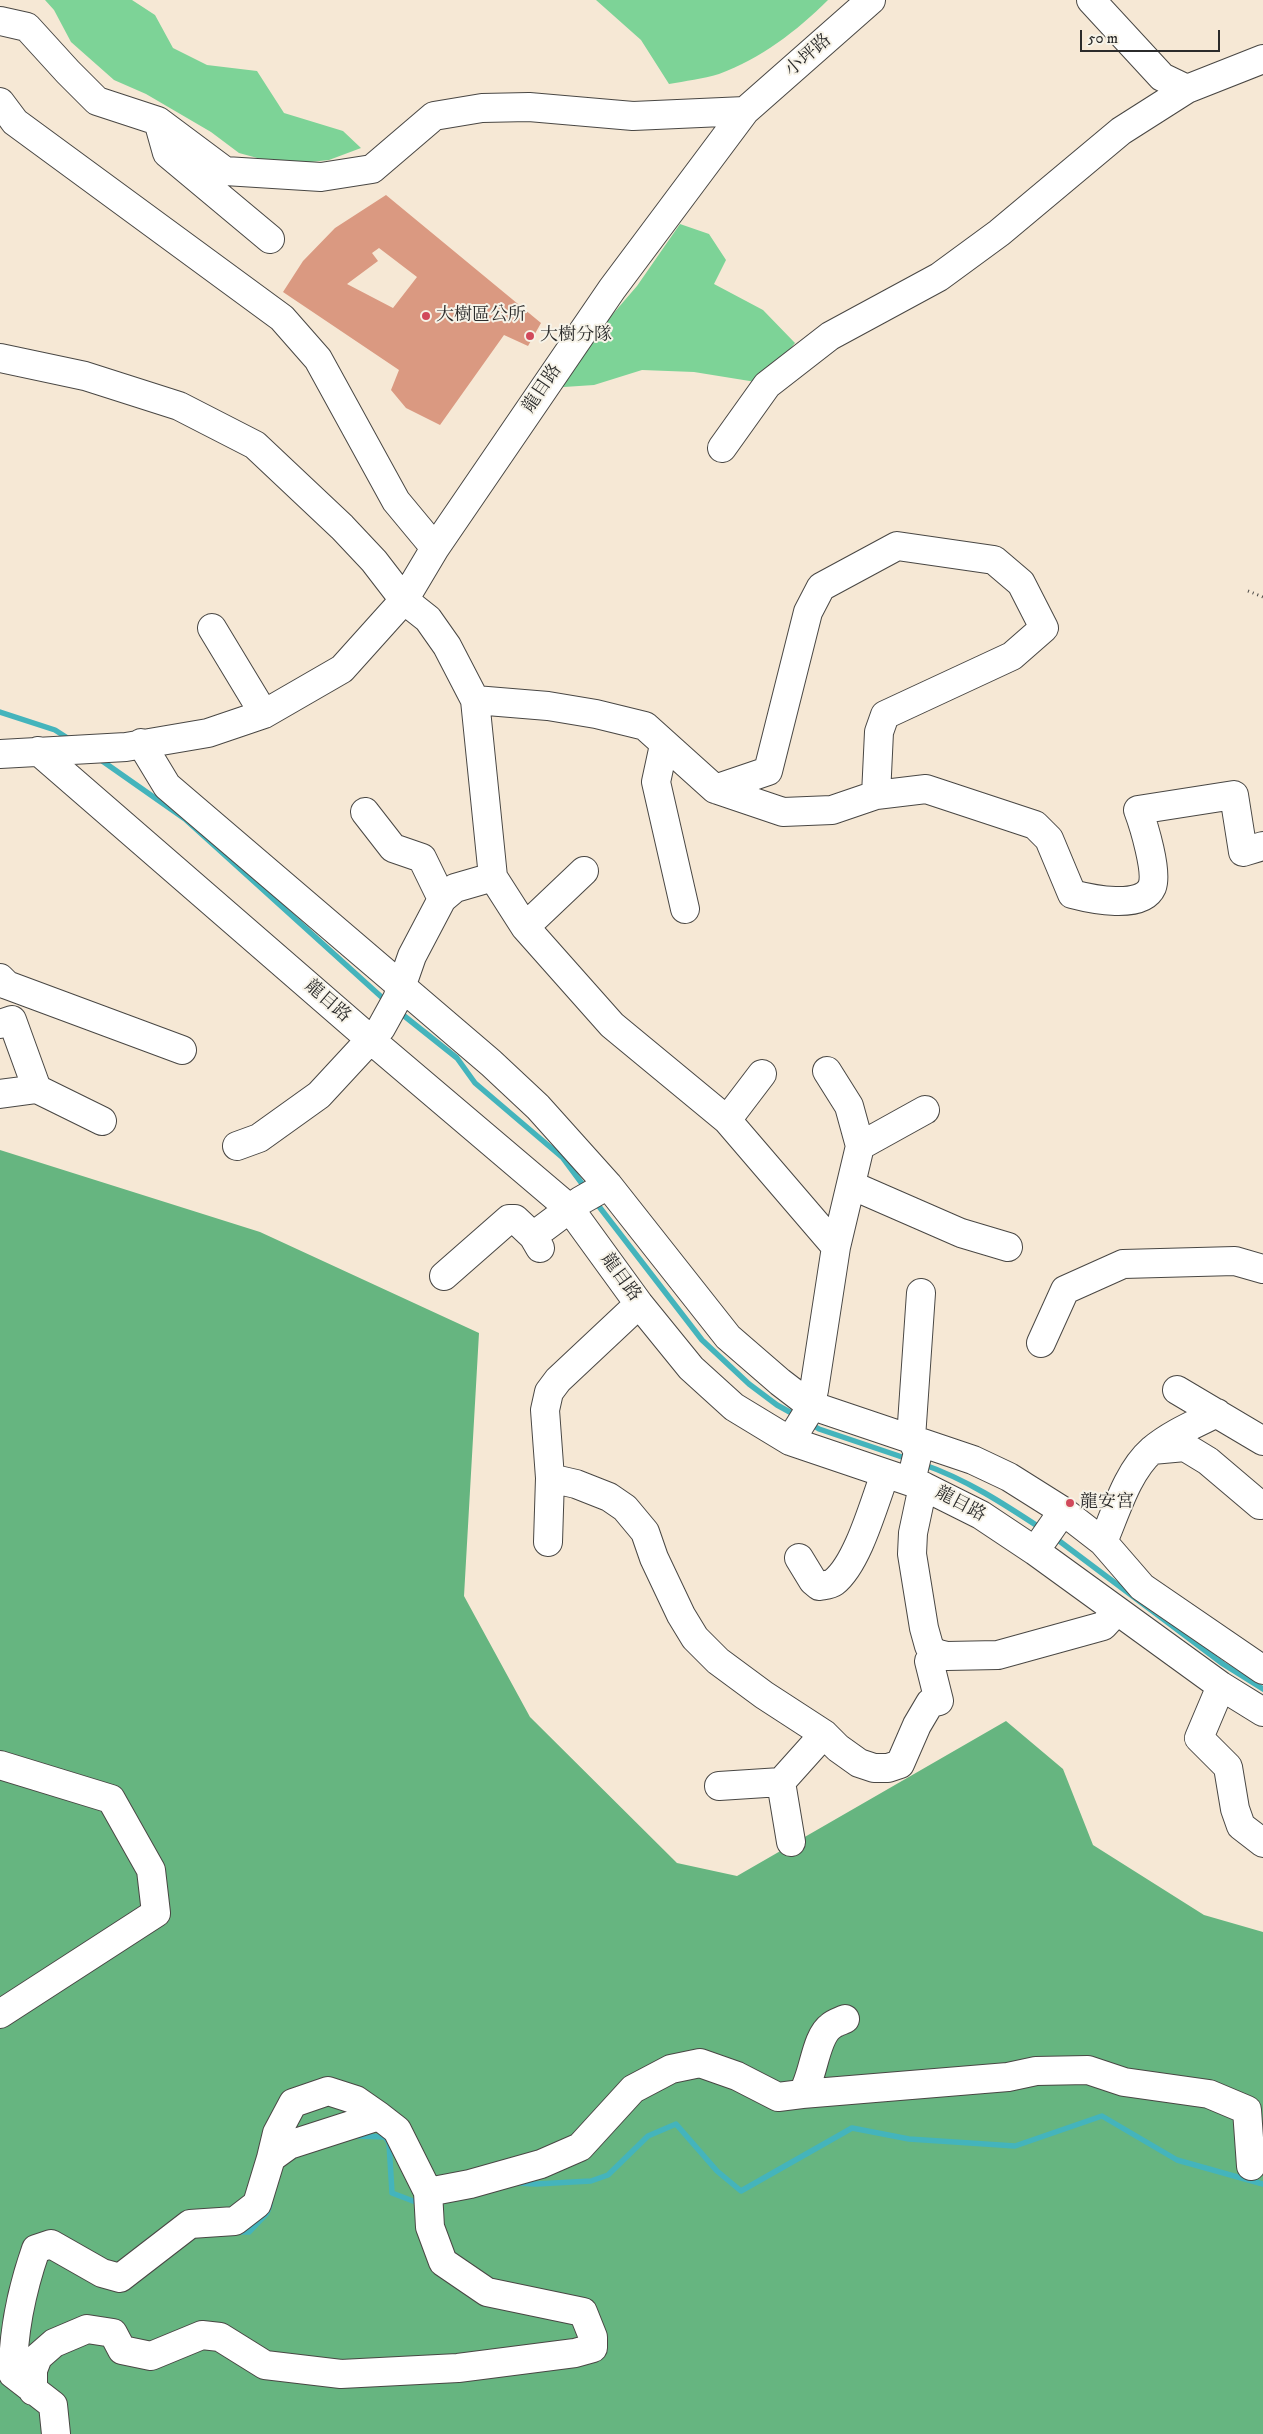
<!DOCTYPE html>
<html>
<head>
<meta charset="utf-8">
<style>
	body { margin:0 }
	#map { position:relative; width:1263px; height:2434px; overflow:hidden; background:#f6e8d5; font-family:"IM FELL DW Pica",serif }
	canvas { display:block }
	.scale { position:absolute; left:1080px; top:30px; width:140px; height:22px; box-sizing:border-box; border:2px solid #2b2b2b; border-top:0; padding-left:6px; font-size:15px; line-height:18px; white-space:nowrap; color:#2b2b2b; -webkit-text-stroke:4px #f7f3e8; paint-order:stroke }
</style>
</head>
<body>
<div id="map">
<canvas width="1263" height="2434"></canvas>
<div class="scale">50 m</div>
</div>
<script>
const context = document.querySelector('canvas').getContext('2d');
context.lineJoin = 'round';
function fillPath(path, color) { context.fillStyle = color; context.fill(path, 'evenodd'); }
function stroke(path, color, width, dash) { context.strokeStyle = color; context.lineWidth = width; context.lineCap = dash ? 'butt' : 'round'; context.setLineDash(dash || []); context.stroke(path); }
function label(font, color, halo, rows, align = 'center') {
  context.font = font + ' "IM FELL DW Pica","Noto Serif TC",serif'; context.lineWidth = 4; context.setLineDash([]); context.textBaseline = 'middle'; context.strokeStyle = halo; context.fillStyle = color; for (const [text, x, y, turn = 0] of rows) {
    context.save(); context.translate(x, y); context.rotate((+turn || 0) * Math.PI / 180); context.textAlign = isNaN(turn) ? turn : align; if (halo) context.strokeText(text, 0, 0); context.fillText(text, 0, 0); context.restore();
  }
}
const green = new Path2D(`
	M 45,0 L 132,0 L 155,15 L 173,48 L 207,65 L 257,71 L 284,113 L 343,131 L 361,148 L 329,160 L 283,165 L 239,153 L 211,132 L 146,94 L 114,80 L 71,42 L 54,10 Z
	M 596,0 L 828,0 C 797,31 760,59 719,74 C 703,79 685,81 669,84 L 641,40 Z
	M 680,224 L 709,234 L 726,260 L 714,284 L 763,310 L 795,343 L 762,383 L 694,372 L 642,370 L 594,385 L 549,388 L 637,286 Z`);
const forest = new Path2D(`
	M 0,1150 L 260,1232 L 479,1333 L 464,1596 L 530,1717 L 677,1863 L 737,1876 L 1006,1721 L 1063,1769 L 1093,1845 L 1204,1915 L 1263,1932 L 1263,2434 L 0,2434 Z`);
const stream = new Path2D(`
	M 0,712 L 55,730 L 72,741
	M 98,758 L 185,819 L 387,1002
	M 398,1011 L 457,1058 L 475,1083 L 563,1158 L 586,1189
	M 594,1200 L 702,1340 L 749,1384 L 777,1405 L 797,1416
	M 809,1423 L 819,1429 L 908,1459
	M 922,1464 C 966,1479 1004,1504 1042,1529
	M 1054,1537 L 1223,1664 L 1263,1689
	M 358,2136 L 385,2137 L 389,2143 L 392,2193 L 413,2201 L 422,2202
	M 516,2183 L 536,2184 L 591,2181 L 608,2175 L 648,2136 L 676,2124 L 717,2171 L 741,2191 L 852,2128 L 909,2139 L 1015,2146 L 1102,2116 L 1177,2160 L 1263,2184
	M 236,2232 L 249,2232 L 267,2213 L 270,2205`);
const building = new Path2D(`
	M 386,195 L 541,323 L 528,346 L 504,335 L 440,425 L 406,408 L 391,390 L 399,370 L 283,292 L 303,261 L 335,228 ZM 379,248 L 417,277 L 393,308 L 347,284 L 378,261 L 372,253 Z`);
const path = new Path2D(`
	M 1248,591 L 1263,597`);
const minor = new Path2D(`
	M 1091,0 L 1162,77 L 1187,89 L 1263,59
	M 0,21 L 27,27 L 68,72 L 97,101 L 158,121 L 225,171 L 321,177 L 372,169 L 434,116 L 482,108 L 529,107 L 633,116 L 745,111
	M 0,102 L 15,122 L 282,318 L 318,359 L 396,501 L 435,548
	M 158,121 L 167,153 L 270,239
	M 0,358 L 85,376 L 179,406 L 255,445 L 342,527 L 374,561 L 404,600 L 428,619 L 447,646 L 475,700 L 493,877 L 525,927 L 612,1025 L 727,1120 L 836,1247
	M 722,448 L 767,385 L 830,336 L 939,277 L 999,233 L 1121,131 L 1187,89
	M 212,628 L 264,714
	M 475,700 L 548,706 L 596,714 L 645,726 L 715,789 L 783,812 L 832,810 L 876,795 L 926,789 L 1035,825 L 1049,839 L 1072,894 C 1091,899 1142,910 1152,887 C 1158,872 1144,826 1138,810 L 1234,795 L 1243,852 L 1263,846
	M 141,743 L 167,786 L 491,1063 L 538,1107 L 608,1185 L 728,1337 L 780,1382 L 810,1405 L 973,1460 L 1009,1477 L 1063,1511 L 1103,1542 L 1142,1587 L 1263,1670
	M 664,745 L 656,782 L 685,909
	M 38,751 L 371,1040 L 570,1209 L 639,1304 L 691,1368 L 734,1407 L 790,1441 L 923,1486 L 981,1515 L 1035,1551 L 1221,1686 L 1263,1712
	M 0,754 L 126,747 L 208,733 L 264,714 L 342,669 L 404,600 L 435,548 L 612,289 L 745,111 L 871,0
	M 715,789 L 768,771 L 808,612 L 821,587 L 897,546 L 994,560 L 1021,583 L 1044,628 L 1012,656 L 885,715 L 879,732 L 876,795
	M 365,812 L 393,848 L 422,858 L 442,899
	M 525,927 L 584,871
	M 0,978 L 7,985 L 182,1050
	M 0,1024 L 12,1020 L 37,1089 L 102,1121
	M 0,1094 L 37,1089
	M 727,1120 L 762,1074
	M 237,1146 L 259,1138 L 319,1095 L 381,1028 L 397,999 L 412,956 L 442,899 L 455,888 L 493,877
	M 860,1146 L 925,1110
	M 851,1185 L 961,1233 L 1008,1247
	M 533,1236 L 580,1201 L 608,1185
	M 444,1276 L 509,1219 L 515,1219 L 533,1236 L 540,1248
	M 1041,1343 L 1065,1290 L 1123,1264 L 1235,1261 L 1263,1269
	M 1177,1390 L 1263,1441
	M 790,1441 L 808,1412 L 814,1390 L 836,1247 L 860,1146 L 849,1106 L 827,1071
	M 1152,1450 L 1185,1447 L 1208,1461 L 1260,1505
	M 550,1478 L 576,1484 L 609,1497 L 625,1508 L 645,1532 L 654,1558 L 681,1615 L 695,1638 L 718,1661 L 764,1695 L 824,1734 L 838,1748 L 859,1763 L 874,1768 L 888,1768 L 900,1764 L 917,1725 L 930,1703 L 939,1701 L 929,1661 L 935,1653
	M 911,1481 L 918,1452 L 911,1438 L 921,1293
	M 923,1486 L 913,1533 L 912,1554 L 924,1628 L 929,1646 L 935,1653 L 947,1656 L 998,1655 L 1103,1626 L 1117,1611
	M 548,1542 L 550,1478 L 545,1410 L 549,1392 L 558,1380 L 639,1304
	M 1103,1542 C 1116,1512 1127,1472 1152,1450 C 1171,1434 1195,1424 1217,1413
	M 1035,1551 L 1063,1511
	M 799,1558 L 813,1581 L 819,1586 C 824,1585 830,1585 834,1582 C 858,1563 874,1503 885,1474
	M 1221,1686 L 1199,1738 L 1228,1767 L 1235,1809 L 1241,1826 L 1263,1843
	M 0,1765 L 111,1799 L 151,1870 L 156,1913 L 0,2014
	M 781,1782 L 824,1734
	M 719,1786 L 781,1782 L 791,1842
	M 802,2094 L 1008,2077 L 1036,2071 L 1088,2070 L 1124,2082 L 1209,2094 L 1247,2110 L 1251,2166
	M 271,2158 L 277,2133 L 293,2103 L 328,2091 L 356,2100 L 379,2116
	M 428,2192 L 470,2184 L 541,2164 L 580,2147 L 633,2089 L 671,2069 L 700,2063 L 737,2076 L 778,2097 L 802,2094 C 814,2076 815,2037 831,2026 C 834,2023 841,2021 845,2019
	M 33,2391 L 33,2370 L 38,2357 L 54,2343 L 87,2329 L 113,2333 L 122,2350 L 151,2356 L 202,2335 L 220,2337 L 265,2365 L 341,2374 L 458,2368 L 575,2353 L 593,2348 L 593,2337 L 583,2312 L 487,2292 L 443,2262 L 430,2227 L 428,2192 L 397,2130 L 379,2116 L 289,2145 L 271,2158 L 257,2204 L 235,2221 L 190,2224 L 120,2278 L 102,2273 L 51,2244 L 36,2249 C 22,2289 13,2331 13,2374 L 53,2405 L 56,2434`);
const markers = [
	[426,316,5,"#d1495b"],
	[530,336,5,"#d1495b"],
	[1070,1503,5,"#d1495b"]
];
const streetNames = [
	["小坪路",809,56,-41],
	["龍目路",543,389,-56],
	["龍目路",327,1002,41],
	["龍目路",620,1278,54],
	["龍目路",960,1505,28]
];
const poiNames = [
	["大樹區公所",436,316],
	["大樹分隊",540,336],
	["龍安宮",1080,1503]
];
fillPath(green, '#7dd397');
fillPath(forest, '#66b580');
stroke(stream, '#44b4bc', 5.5);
fillPath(building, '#da9981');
stroke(minor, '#494744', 30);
stroke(path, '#494744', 3, [1, 4]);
stroke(minor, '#fff', 28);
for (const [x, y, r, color] of markers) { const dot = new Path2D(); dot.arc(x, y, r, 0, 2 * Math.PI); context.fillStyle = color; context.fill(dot); stroke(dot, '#f7f3e8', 2); }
label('18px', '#2b2b2b', '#f7f3e8', streetNames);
label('18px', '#2b2b2b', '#f7f3e8', poiNames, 'left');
</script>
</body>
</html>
